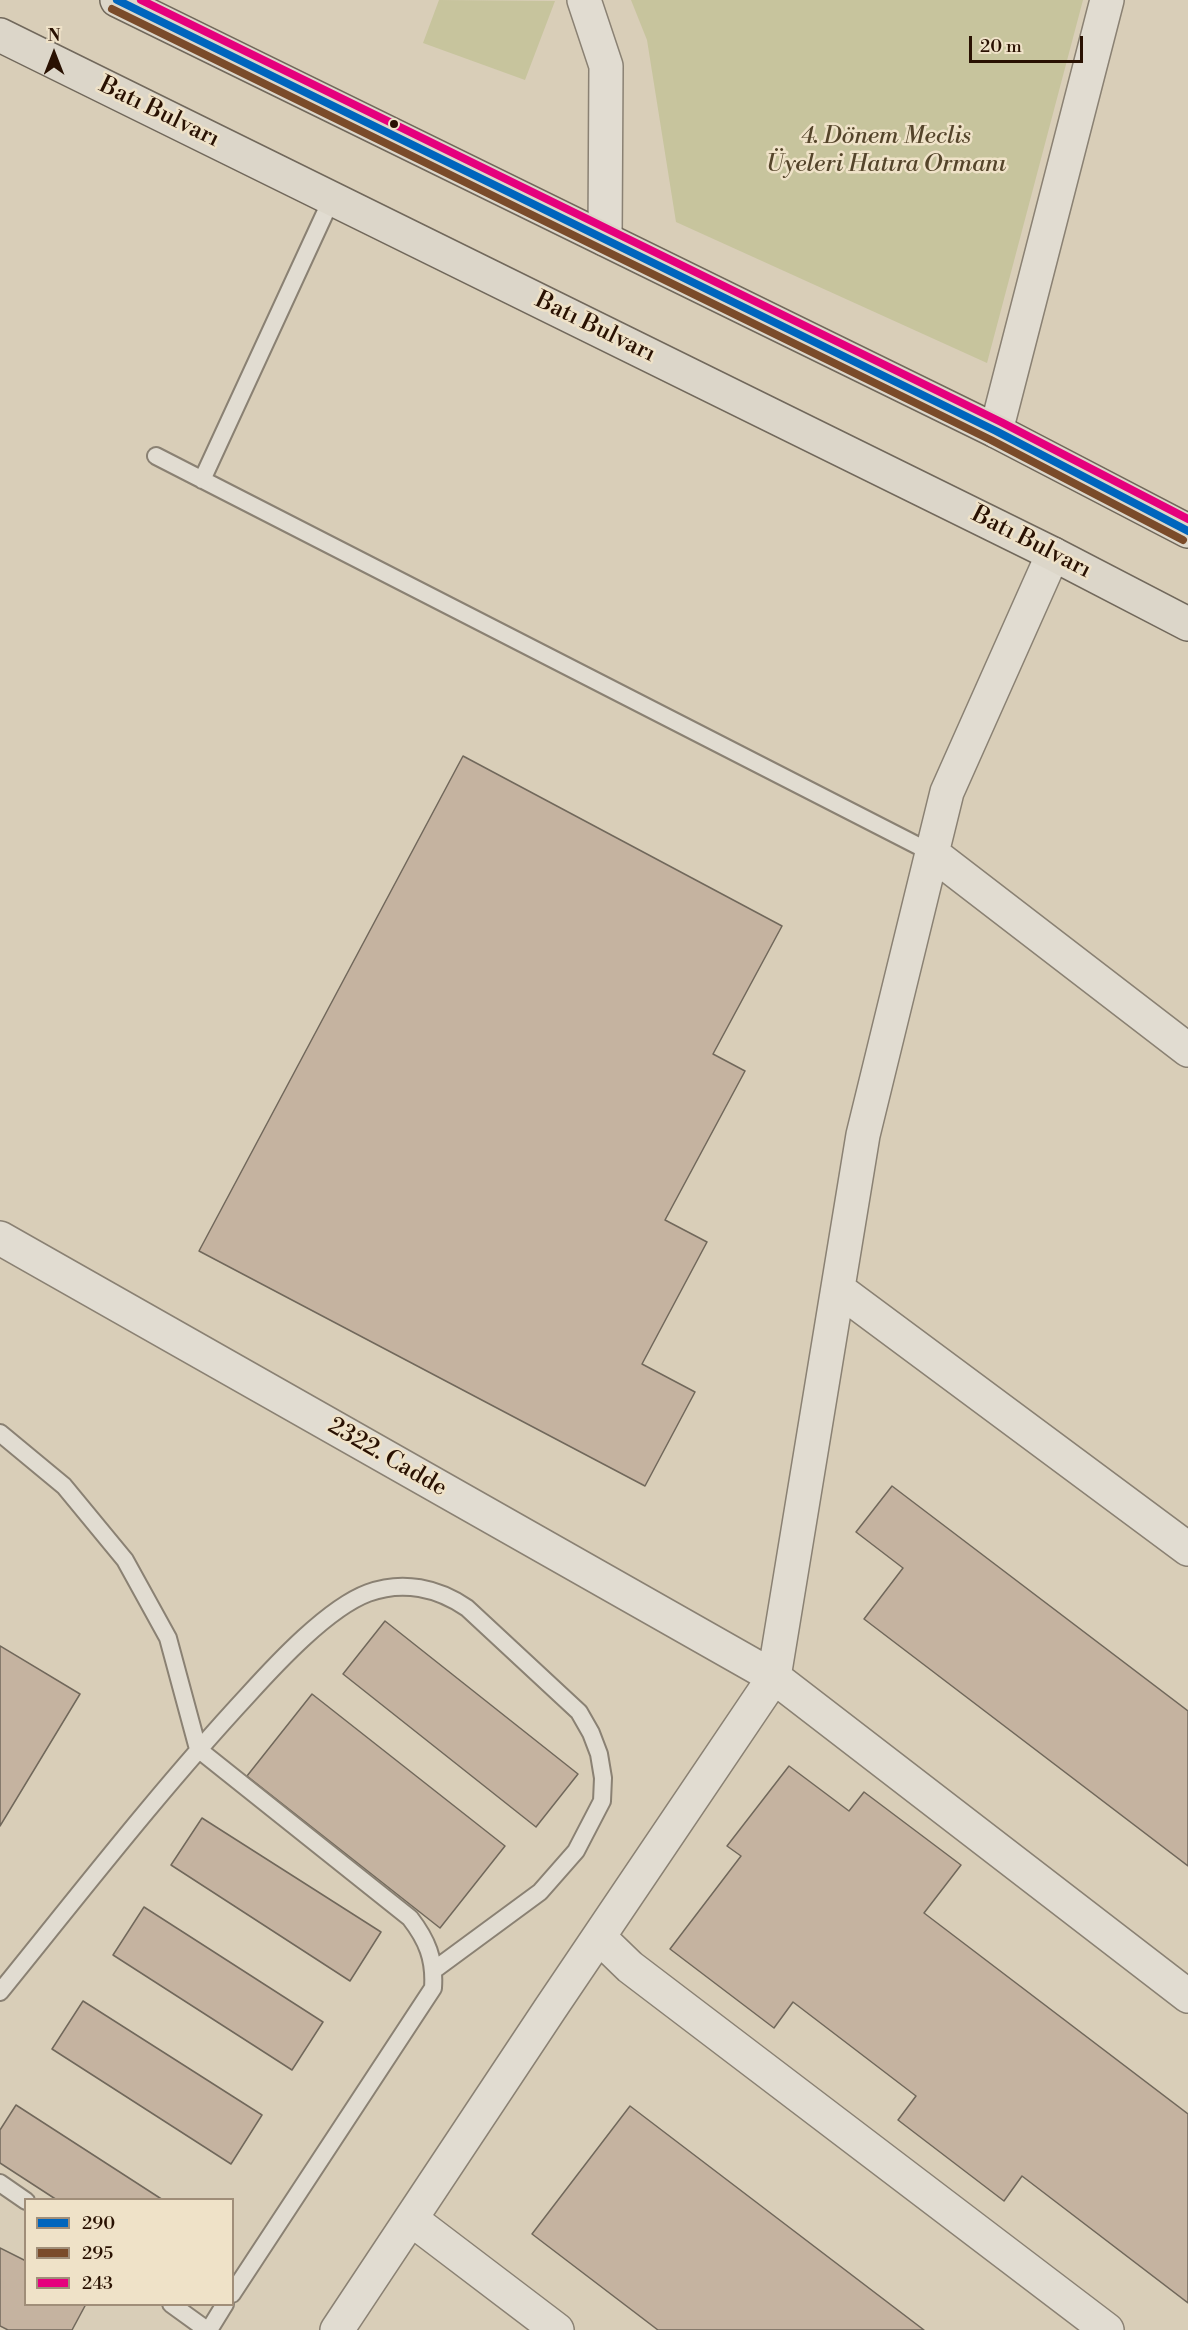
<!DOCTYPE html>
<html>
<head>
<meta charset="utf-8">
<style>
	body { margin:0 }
	#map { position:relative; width:1188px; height:2330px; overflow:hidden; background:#d9ceb8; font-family:"Libre Bodoni",serif }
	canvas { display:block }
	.legend { position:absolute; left:24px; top:2198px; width:210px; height:108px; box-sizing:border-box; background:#efe2c8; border:2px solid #a08e79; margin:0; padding:8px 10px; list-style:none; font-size:18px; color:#291102 }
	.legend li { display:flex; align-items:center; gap:12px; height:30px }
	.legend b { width:30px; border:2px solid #a08e79 }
	.north { position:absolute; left:24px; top:24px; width:60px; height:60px; -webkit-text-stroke:4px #efe2c8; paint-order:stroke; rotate:0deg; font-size:16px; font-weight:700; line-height:24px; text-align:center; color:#291102 }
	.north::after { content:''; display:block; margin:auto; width:21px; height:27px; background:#291102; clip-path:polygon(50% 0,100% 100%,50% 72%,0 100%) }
	.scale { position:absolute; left:969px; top:36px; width:114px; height:27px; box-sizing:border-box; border:3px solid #291102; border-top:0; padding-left:8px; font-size:18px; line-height:21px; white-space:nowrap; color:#291102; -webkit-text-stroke:4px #efe2c8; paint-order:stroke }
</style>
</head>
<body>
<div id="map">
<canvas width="1188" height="2330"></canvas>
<ul class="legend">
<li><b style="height:8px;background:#0065bd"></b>290</li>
<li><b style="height:8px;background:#7a4b2a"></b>295</li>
<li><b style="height:8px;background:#e5007d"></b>243</li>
</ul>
<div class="north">N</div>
<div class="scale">20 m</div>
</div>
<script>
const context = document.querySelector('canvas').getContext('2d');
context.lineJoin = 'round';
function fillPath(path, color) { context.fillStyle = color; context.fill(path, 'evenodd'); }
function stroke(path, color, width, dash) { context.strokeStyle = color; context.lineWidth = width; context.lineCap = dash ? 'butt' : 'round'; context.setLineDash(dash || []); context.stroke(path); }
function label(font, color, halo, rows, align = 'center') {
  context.font = font + ' "Libre Bodoni",serif'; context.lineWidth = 5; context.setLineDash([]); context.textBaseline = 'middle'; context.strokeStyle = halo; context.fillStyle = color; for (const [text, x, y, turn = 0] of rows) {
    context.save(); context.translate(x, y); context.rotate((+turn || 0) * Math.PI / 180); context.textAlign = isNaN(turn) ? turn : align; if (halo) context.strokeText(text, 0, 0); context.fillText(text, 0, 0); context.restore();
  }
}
const green = new Path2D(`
	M 439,0 L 555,1 L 525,80 L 423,43 Z
	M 631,0 L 1083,0 L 987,363 L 676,222 L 647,40 Z`);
const building = new Path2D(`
	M 463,756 L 782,926 L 713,1054 L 745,1071 L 665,1220 L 707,1242 L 642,1364 L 695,1392 L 645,1486 L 199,1251 Z
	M 892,1486 L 1188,1711 L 1188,1866 L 864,1619 L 903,1568 L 856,1532 Z
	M 385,1621 L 578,1774 L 536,1827 L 343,1674 Z
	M 0,1646 L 80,1694 L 0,1826 Z
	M 312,1694 L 505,1846 L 440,1928 L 247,1776 Z
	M 789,1766 L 849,1811 L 864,1792 L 961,1865 L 924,1913 L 1188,2114 L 1188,2303 L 1022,2176 L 1004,2201 L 898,2120 L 916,2096 L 793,2002 L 774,2028 L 670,1949 L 741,1856 L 727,1846 Z
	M 202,1818 L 381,1932 L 350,1981 L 171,1865 Z
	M 144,1907 L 323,2022 L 292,2070 L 113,1955 Z
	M 83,2001 L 262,2115 L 231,2164 L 52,2049 Z
	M 16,2105 L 163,2200 L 57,2200 L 0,2163 L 0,2130 Z
	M 630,2106 L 924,2330 L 658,2330 L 532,2234 Z
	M 0,2248 L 26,2261 L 26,2304 L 86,2304 L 72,2330 L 8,2330 L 0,2326 Z`);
const lane = new Path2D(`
	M 156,456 L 932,853
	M 202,480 L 332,198
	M 0,1433 L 64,1486 L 125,1560 L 168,1638 L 198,1749 L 410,1918 C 427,1940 435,1959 433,1988 L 232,2294
	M 0,1992 C 81,1892 160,1790 248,1695 C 277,1663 328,1608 368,1593 C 403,1580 438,1588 467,1608 L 579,1712 L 591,1733 L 599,1754 L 603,1778 L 602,1801 L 576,1851 L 540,1892 L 434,1970
	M 0,2183 L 26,2201
	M 171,2304 L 207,2330
	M 209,2330 L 225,2304`);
const street = new Path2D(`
	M 584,0 L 606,66 L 605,239
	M 996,431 L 1107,0
	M 932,853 L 1188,1050
	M 0,1238 L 774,1677 L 1188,1996
	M 838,1289 L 1188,1549
	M 599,1937 L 630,1967 L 1107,2330
	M 411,2219 L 557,2330
	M 337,2330 L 550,2009 L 774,1677 L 863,1135 L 932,853 L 947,792 L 1053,554`);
const primary = new Path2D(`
	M 117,0 L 996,431 L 1188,531
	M 0,35 L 1053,554 L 1188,624`);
const bus1 = new Path2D(`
	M 117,0 L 996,431 L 1188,531`);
const bus2 = new Path2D(`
	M 112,9 L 991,440 L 1183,540`);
const bus3 = new Path2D(`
	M 141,0 L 1001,422 L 1188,519`);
const markers = [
	[394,124,5,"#291102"]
];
const streetNames = [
	["Batı Bulvarı",159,113,26],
	["Batı Bulvarı",595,328,26],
	["Batı Bulvarı",1031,543,27],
	["2322. Cadde",387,1458,30]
];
const parkNames = [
	["4. Dönem Meclis",886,137],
	["Üyeleri Hatıra Ormanı",886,165]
];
fillPath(green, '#c7c49d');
fillPath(building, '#c5b3a0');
stroke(building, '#71685b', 1.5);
stroke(lane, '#8a8173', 20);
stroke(street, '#8a8173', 36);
stroke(primary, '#71685b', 36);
stroke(lane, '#e1dcd1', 16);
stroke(street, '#e1dcd1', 33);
stroke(primary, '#dcd6c9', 33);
stroke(bus1, '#0065bd', 8);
stroke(bus2, '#7a4b2a', 8);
stroke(bus3, '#e5007d', 8);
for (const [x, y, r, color] of markers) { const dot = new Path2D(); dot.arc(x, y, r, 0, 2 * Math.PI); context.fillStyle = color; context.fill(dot); stroke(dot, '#efe2c8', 2); }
label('24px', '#291102', '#efe2c8', streetNames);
label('italic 24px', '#54442a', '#efe2c8', parkNames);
</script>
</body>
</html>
